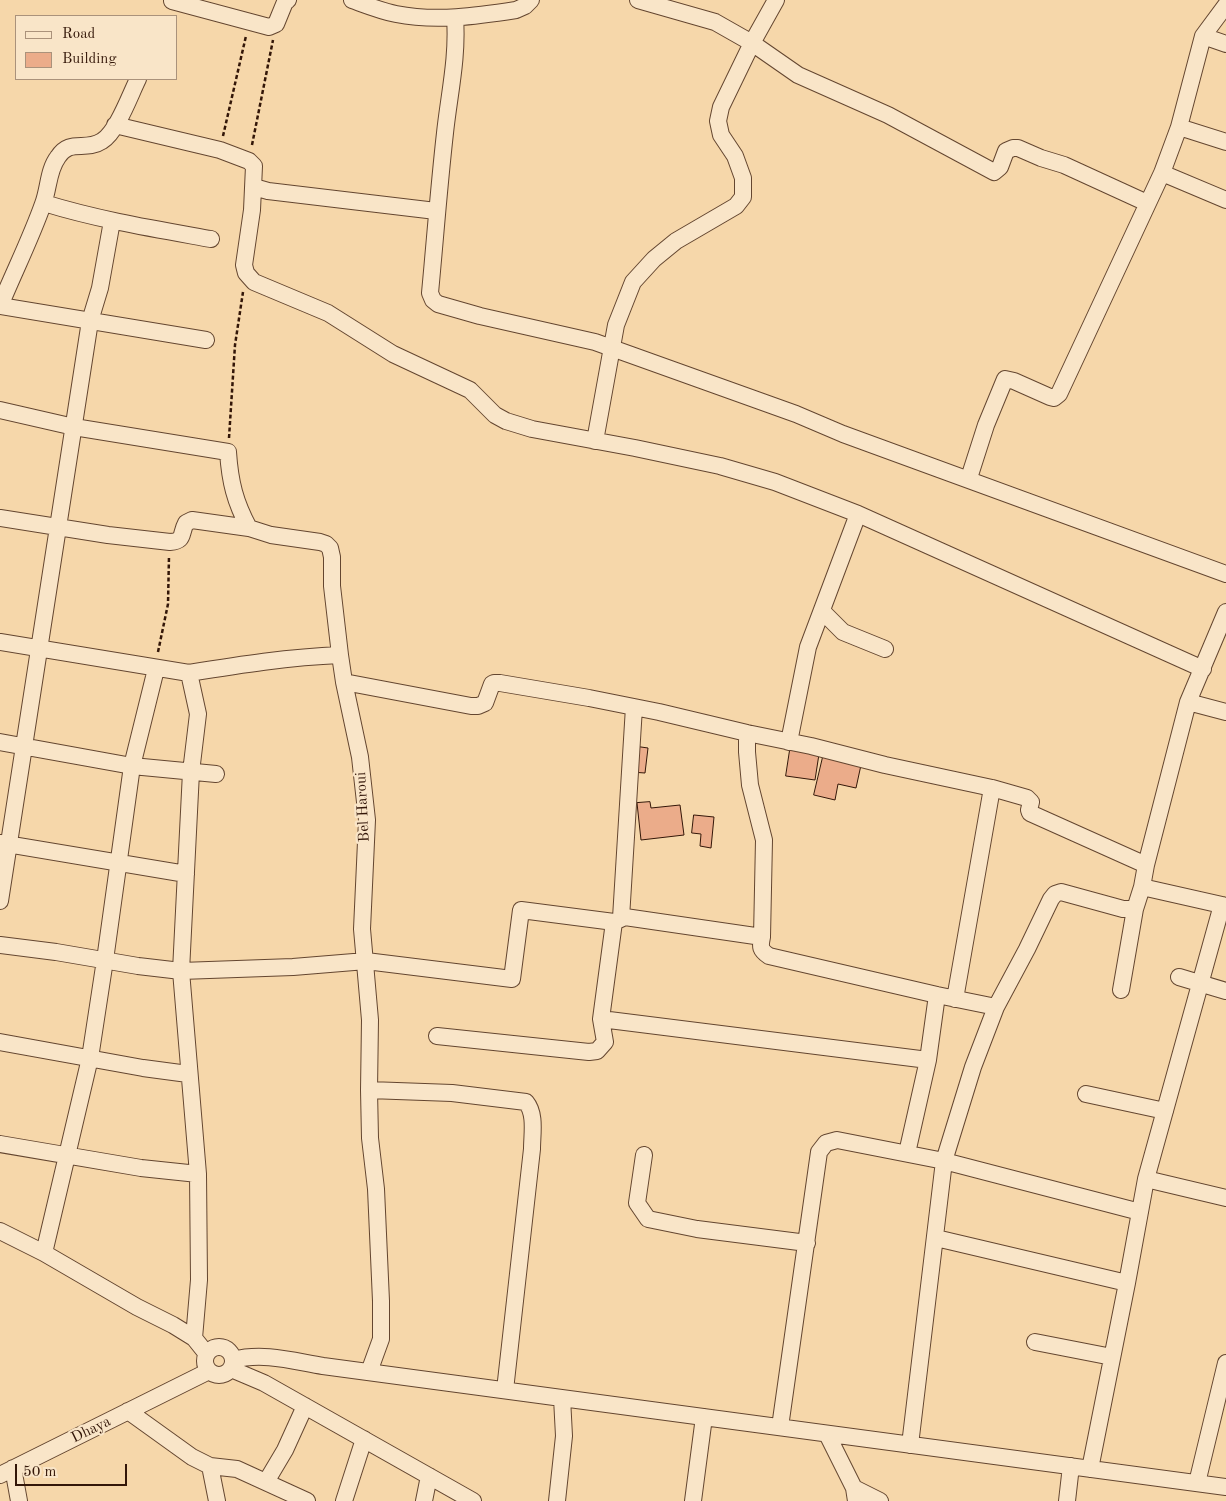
<!DOCTYPE html>
<html>
<head>
<meta charset="utf-8">
<style>
	body { margin:0 }
	#map { position:relative; width:1226px; height:1501px; overflow:hidden; background:#f6d7aa; font-family:"Old Standard TT",serif }
	canvas { display:block }
	.legend { position:absolute; left:15px; top:15px; width:162px; height:65px; box-sizing:border-box; background:#f9e5c8; border:1px solid #aa927b; margin:0; padding:6px 9px; list-style:none; font-size:15px; color:#331608 }
	.legend li { display:flex; align-items:center; gap:10px; height:25px }
	.legend b { width:25px; border:1px solid #aa927b }
	.scale { position:absolute; left:15px; top:1464px; width:112px; height:22px; box-sizing:border-box; border:2px solid #331608; border-top:0; padding-left:6px; font-size:15px; line-height:18px; white-space:nowrap; color:#331608; -webkit-text-stroke:4px #f9e5c8; paint-order:stroke }
</style>
</head>
<body>
<div id="map">
<canvas width="1226" height="1501"></canvas>
<ul class="legend">
<li><b style="height:6px;background:#f9e5c8"></b>Road</li>
<li><b style="height:14px;background:#ebac8a"></b>Building</li>
</ul>
<div class="scale">50 m</div>
</div>
<script>
const context = document.querySelector('canvas').getContext('2d');
context.lineJoin = 'round';
function fillPath(path, color) { context.fillStyle = color; context.fill(path, 'evenodd'); }
function stroke(path, color, width, dash) { context.strokeStyle = color; context.lineWidth = width; context.lineCap = dash ? 'butt' : 'round'; context.setLineDash(dash || []); context.stroke(path); }
function label(font, color, halo, rows, align = 'center') {
  context.font = font + ' "Old Standard TT",serif'; context.lineWidth = 4.5; context.setLineDash([]); context.textBaseline = 'middle'; context.strokeStyle = halo; context.fillStyle = color; for (const [text, x, y, turn = 0] of rows) {
    context.save(); context.translate(x, y); context.rotate((+turn || 0) * Math.PI / 180); context.textAlign = isNaN(turn) ? turn : align; if (halo) context.strokeText(text, 0, 0); context.fillText(text, 0, 0); context.restore();
  }
}
const building = new Path2D(`
	M 634,746 L 648,748 L 645,773 L 631,772 Z
	M 790,750 L 819,754 L 815,780 L 786,776 Z
	M 823,757 L 861,765 L 856,788 L 838,784 L 835,800 L 814,795 Z
	M 650,802 L 651,808 L 680,805 L 684,835 L 641,840 L 637,803 Z
	M 694,815 L 714,817 L 711,848 L 700,846 L 701,834 L 692,833 Z`);
const path = new Path2D(`
	M 223,136 L 246,36
	M 252,145 L 273,40
	M 229,438 L 235,345 L 243,292
	M 158,652 L 168,604 L 169,556`);
const minor = new Path2D(`
	M 352,0 C 366,5 381,11 396,14 C 436,22 477,16 516,10 L 525,6 L 531,0
	M 638,0 L 715,22 L 752,43 L 798,75 L 888,115 L 994,172 L 1000,167 L 1006,151 L 1013,148 L 1018,148 L 1041,158 L 1064,165 L 1147,203
	M 172,1 L 269,27 L 276,24 L 285,2 L 288,0
	M 455,18 C 458,57 449,95 445,133 C 439,186 435,240 430,293 L 433,300 L 438,304 L 480,316 L 595,342 L 796,414 L 843,434 L 1226,574
	M 1203,36 L 1226,44
	M 115,125 L 220,150 L 249,161 L 254,166 L 252,210 L 244,265 L 246,273 L 254,282 L 328,313 L 393,354 L 470,390 L 495,415 L 506,421 L 532,429 L 635,448 L 720,466 L 775,482 L 858,514 L 1203,669
	M 1179,127 L 1226,142
	M 1162,173 L 1226,200
	M 254,187 L 268,191 L 436,211
	M 44,203 C 99,220 155,229 211,239
	M 0,306 C 14,272 31,238 43,204 C 49,188 48,170 58,157 C 70,138 85,152 102,141 C 117,132 130,95 138,79
	M 0,306 L 206,340
	M 0,410 L 74,427 L 228,452 C 230,482 235,502 249,528 L 271,535 L 320,542 L 326,544 L 330,548 L 332,557 L 332,586 L 340,655 C 289,657 239,665 189,673
	M 595,441 L 616,325 L 633,282 L 654,259 L 676,241 L 736,206 L 743,197 L 743,178 L 735,156 L 721,135 L 718,121 L 721,107 L 752,43 L 776,0
	M 969,478 L 986,425 L 1005,379 L 1014,381 L 1050,397 L 1054,398 L 1059,394 L 1162,173 L 1179,127 L 1203,36 L 1226,5
	M 0,518 L 108,535 L 170,542 C 185,541 180,534 186,523 L 192,520 L 249,528
	M 822,611 L 843,632 L 885,649
	M 0,642 L 189,673 L 198,714 L 191,772 L 181,971 L 198,1174 L 199,1280 L 194,1338
	M 340,655 L 344,682 L 360,757 L 367,820 L 362,929 L 370,1020 L 369,1090 L 370,1138 L 376,1189 L 381,1301 L 381,1339 L 369,1372
	M 344,682 L 471,706 L 478,706 L 485,703 L 492,684 L 494,683 L 500,683 L 589,698 L 659,712 L 747,733 L 811,746 L 885,765 L 992,788 L 1027,798 L 1031,802 L 1029,810 L 1030,813 L 1146,865
	M 1188,702 L 1226,712
	M 747,733 L 747,752 L 750,785 L 764,840 L 762,937
	M 0,742 L 132,766 L 216,774
	M 789,742 L 808,647 L 858,514
	M 0,843 L 186,874
	M 1142,887 L 1226,906
	M 0,901 L 90,321 L 100,288 L 112,221
	M 621,918 L 634,707
	M 614,922 L 625,917 L 762,937 C 760,947 760,950 769,956 L 937,995 L 996,1007
	M 0,945 L 56,952 L 138,966 L 181,971 L 293,967 L 366,961 L 512,979 L 521,910 L 614,922 L 601,1019 L 928,1060 L 937,995
	M 1179,977 L 1226,991
	M 1121,990 L 1135,909
	M 955,999 L 992,788
	M 437,1036 L 589,1052 L 597,1051 L 605,1042 L 601,1019
	M 0,1042 L 143,1068 L 188,1074
	M 369,1090 L 452,1093 L 526,1102 C 536,1114 532,1134 532,1149 L 505,1390
	M 1086,1094 L 1165,1111
	M 0,1144 L 141,1168 L 198,1174
	M 907,1153 L 928,1060
	M 644,1155 L 637,1203 L 648,1219 L 697,1229 L 807,1243
	M 1146,1179 L 1226,1198
	M 0,1231 L 44,1253 L 137,1307 L 173,1325 L 194,1338 L 206,1353
	M 936,1238 L 1127,1283
	M 44,1253 L 90,1058 L 105,960 L 132,766 L 156,669
	M 1035,1342 L 1112,1357
	M205 1361a14 14 0 1 1 28 0a14 14 0 1 1-28 0Z
	M 233,1360 C 263,1352 293,1361 323,1366 L 1226,1487
	M 231,1369 L 264,1383 L 473,1501
	M 128,1411 L 192,1457 L 210,1466 L 237,1469 L 307,1501
	M 780,1427 L 819,1152 L 826,1143 L 837,1140 L 944,1161 L 1140,1212
	M 827,1434 L 854,1488 L 856,1501
	M 910,1445 L 944,1161 L 973,1067 L 996,1007 L 1027,949 L 1051,899 L 1055,894 L 1061,892 L 1123,909 L 1135,909 L 1142,887 L 1146,865 L 1188,702 L 1226,612
	M 210,1466 L 217,1501
	M 13,1468 L 19,1501
	M 1090,1469 L 1127,1283 L 1146,1179 L 1222,905
	M 0,1475 L 207,1372
	M 266,1482 L 285,1450 L 305,1406
	M 1197,1483 L 1226,1363
	M 854,1488 L 880,1501
	M 344,1501 L 364,1439
	M 424,1501 L 429,1476
	M 557,1501 L 564,1436 L 562,1398
	M 693,1501 L 704,1417
	M 1067,1501 L 1071,1466`);
const streetNames = [
	["Bel Haroui",363,807,-93],
	["Dhaya",91,1430,-26]
];
fillPath(building, '#ebac8a');
stroke(building, '#331608', 1);
stroke(minor, '#644630', 18);
stroke(path, '#331608', 2.5, [4, 2.5]);
stroke(minor, '#f9e5c8', 16);
label('15px', '#331608', '#f9e5c8', streetNames);
</script>
</body>
</html>
